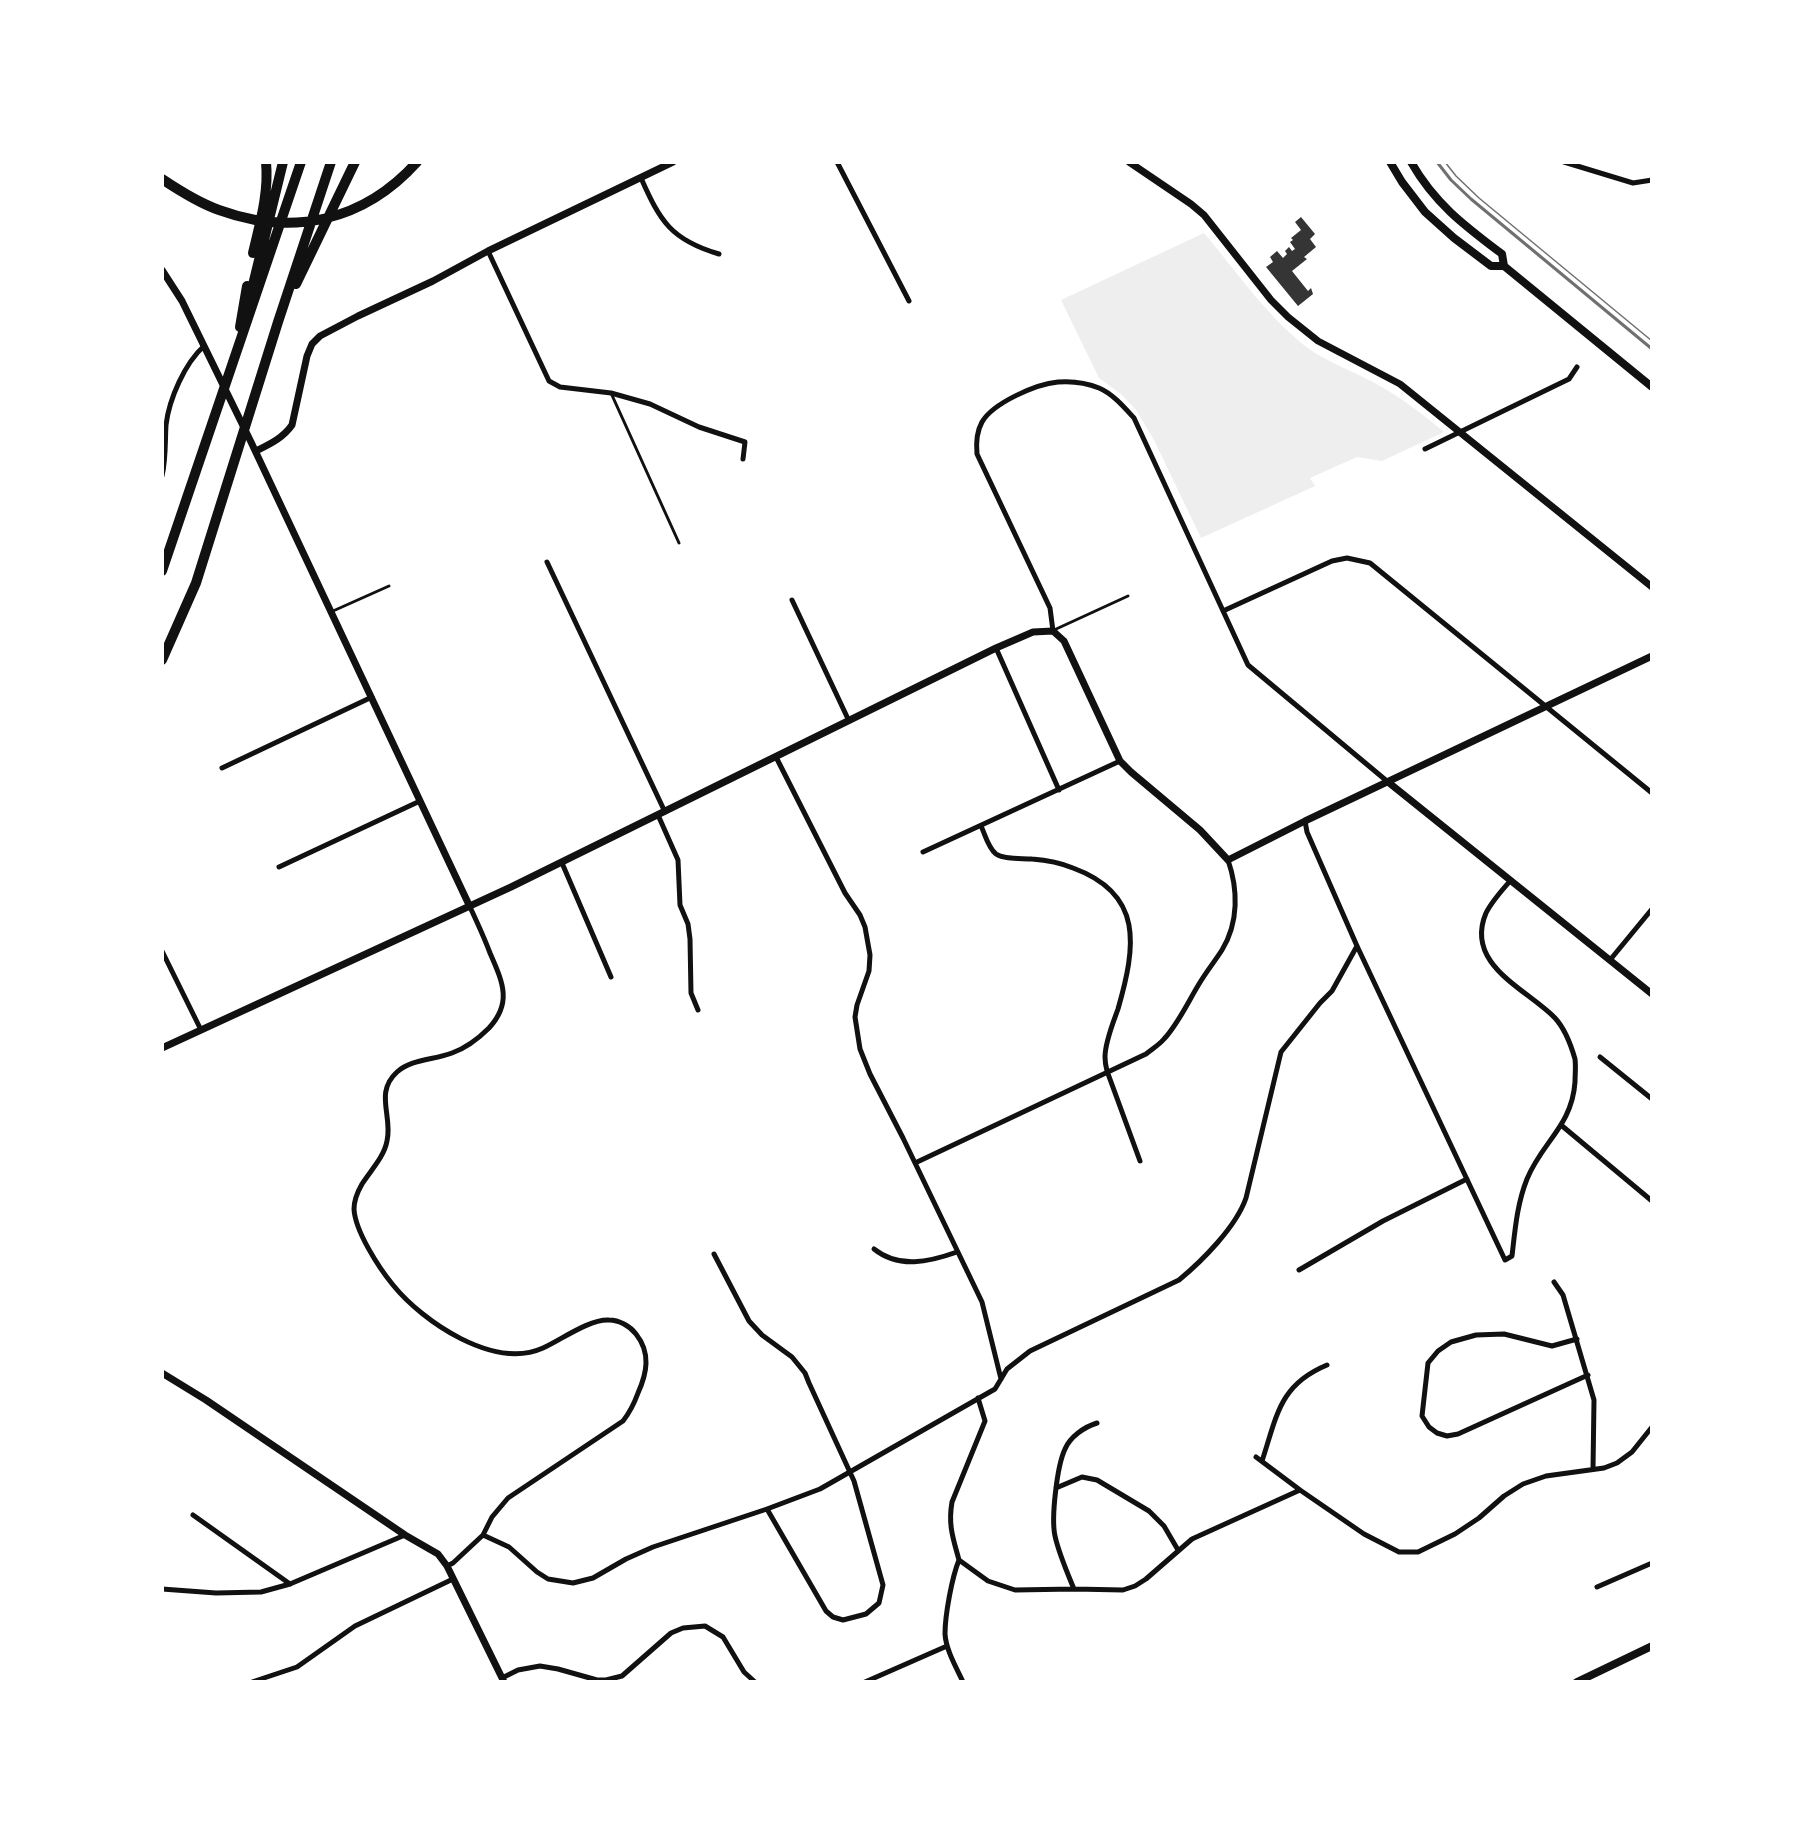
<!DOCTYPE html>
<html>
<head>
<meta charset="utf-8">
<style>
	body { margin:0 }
	#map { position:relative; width:1814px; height:1844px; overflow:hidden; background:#fff; font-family:"IBM Plex Serif",serif }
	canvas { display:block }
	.frame { position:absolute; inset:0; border:164px solid #fff; pointer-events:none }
</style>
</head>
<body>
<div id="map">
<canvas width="1814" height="1844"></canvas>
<div class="frame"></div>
</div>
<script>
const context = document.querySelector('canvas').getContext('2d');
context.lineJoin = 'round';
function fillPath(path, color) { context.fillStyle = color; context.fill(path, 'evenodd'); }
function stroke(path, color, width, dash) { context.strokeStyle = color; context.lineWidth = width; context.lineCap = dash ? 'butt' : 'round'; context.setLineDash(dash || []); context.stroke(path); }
const green = new Path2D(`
	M 1204,233 C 1237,272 1270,321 1312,351 C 1329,362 1347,369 1365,378 C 1394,392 1419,411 1444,432 L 1382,461 L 1357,457 L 1310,478 L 1315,486 L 1201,538 L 1155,442 L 1136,410 L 1121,394 L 1099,378 L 1061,300 Z`);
const building = new Path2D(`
	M 1301,217 L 1315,234 L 1310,239 L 1316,247 L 1304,257 L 1307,259 L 1292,271 L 1308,291 L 1311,288 L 1313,294 L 1298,306 L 1266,267 L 1273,262 L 1270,257 L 1277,251 L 1283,258 L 1287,254 L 1285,251 L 1289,247 L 1292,251 L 1295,249 L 1290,242 L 1293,240 L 1291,238 L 1301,230 L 1295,222 Z`);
const service = new Path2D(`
	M 611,393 L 679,543
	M 333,611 L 389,586
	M 1054,630 L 1128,596`);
const minor = new Path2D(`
	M 837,162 L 909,301
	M 1564,162 L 1633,183 L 1652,180
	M 641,178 C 660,221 671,240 719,254
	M 488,251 L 549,381 L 560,387 L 611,393 L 650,404 L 699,427 L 745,442 L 743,459
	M 1425,449 L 1569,379 L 1577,367
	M 162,476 C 166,459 165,442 166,425 C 169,399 185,363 204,346
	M 547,562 L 665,812
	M 792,600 L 849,721
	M 1223,611 L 1332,561 L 1347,558 L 1370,563 L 1652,793
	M 1053,631 L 1050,608 L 977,454 C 976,443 977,431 982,422 C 993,403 1036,384 1058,382 C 1071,381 1087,383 1099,388 C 1113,394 1124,407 1134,418 L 1248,665 L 1388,782
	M 996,648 L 1059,790
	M 776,757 L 845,893 L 860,915 L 865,927 L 870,955 L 869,971 L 857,1005 L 855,1017 L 860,1049 L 870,1074 L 903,1138 L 982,1302 L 1001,1379
	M 222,768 L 372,697
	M 658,815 L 678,860 L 680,905 L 688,924 L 690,939 L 691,993 L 698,1010
	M 1305,821 L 1307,832 L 1357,946 L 1505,1260 L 1512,1256 C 1515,1230 1517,1204 1527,1179 C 1542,1142 1572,1126 1575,1082 C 1575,1075 1576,1067 1575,1059 C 1571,1045 1566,1030 1555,1018 C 1527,989 1464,965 1486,913 C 1492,901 1502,890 1511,880
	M 981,826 C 985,834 988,848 996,854 C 1005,860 1022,858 1032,859 C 1045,860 1061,863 1073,868 C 1144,894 1136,946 1118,1009 C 1113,1023 1105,1042 1105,1057 C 1105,1062 1106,1067 1107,1071 L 1140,1161
	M 923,852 L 1120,761
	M 562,863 L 611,977
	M 279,867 L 420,801
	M 162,951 L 201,1030
	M 1610,960 L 1652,909
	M 1600,1057 L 1652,1099
	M 1561,1125 L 1652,1201
	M 915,1163 L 1146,1054 C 1152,1049 1159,1045 1164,1039 C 1178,1024 1188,1002 1199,984 C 1206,972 1215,961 1222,950 C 1239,922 1238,889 1228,860
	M 874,1249 C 899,1269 929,1262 957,1252
	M 714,1254 L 749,1321 L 762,1335 L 792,1357 L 805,1373 L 809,1383 L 854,1481 L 883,1585 L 879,1603 L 866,1614 L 843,1620 L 833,1617 L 826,1611 L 767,1509
	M 1299,1270 L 1383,1221 L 1467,1179
	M 1554,1282 L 1563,1295 L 1594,1400 L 1593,1469
	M 1577,1339 L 1552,1346 L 1504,1334 L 1476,1335 L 1451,1342 L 1438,1351 L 1428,1363 L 1422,1416 L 1429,1427 L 1437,1433 L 1447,1436 L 1458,1434 L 1588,1375
	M 1256,1457 L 1300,1490
	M 1262,1461 C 1277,1416 1279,1385 1327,1365
	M 1056,1488 L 1082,1477 L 1097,1480 L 1149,1511 L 1164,1526 L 1178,1550
	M 193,1515 L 290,1584
	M 483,1535 L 509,1547 L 537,1572 L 548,1579 L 573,1583 L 593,1578 L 626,1559 L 653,1547 L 767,1509 L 820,1489 L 995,1389 L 1007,1369 L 1030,1351 L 1179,1280 C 1202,1261 1236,1227 1246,1198 L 1281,1052 L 1320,1003 L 1332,991 L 1357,946
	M 959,1560 L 988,1581 L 1015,1590 L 1074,1589 L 1123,1590 L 1135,1586 L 1146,1579 L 1192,1539 L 1300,1490 L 1364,1534 L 1399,1552 L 1418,1552 L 1455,1534 L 1479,1518 L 1504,1496 L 1523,1484 L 1546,1476 L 1604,1468 L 1617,1463 L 1632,1452 L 1652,1427
	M 447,1566 L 453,1563 L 483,1535 L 492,1517 L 508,1498 L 623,1421 C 630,1412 634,1404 638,1393 C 647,1373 651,1353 636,1334 C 630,1326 619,1320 609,1320 C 589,1319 561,1340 543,1348 C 494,1370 423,1322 393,1285 C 379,1268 355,1231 354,1209 C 354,1200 358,1191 362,1184 C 371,1170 384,1157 387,1141 C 393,1116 374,1093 397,1072 C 411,1059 434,1060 452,1053 C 466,1048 478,1039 489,1028 C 513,1002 502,981 490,953 C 484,937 477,922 470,907
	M 1597,1587 L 1652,1563
	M 162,1589 L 216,1593 L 261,1592 L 290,1584 L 405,1535
	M 1074,1589 C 1067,1572 1059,1554 1055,1536 C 1051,1518 1057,1466 1065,1449 C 1070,1437 1084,1427 1097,1423
	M 502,1678 L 518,1670 L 540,1666 L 558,1669 L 597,1680 L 606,1680 L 622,1676 L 671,1633 L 683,1628 L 705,1626 L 723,1637 L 744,1672 L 755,1682
	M 252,1682 L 297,1667 L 355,1626 L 453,1579
	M 865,1682 L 947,1646
	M 963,1682 C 956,1667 946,1650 945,1634 C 945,1615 952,1577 959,1560 C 953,1538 948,1525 952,1502 L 985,1421 L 978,1398`);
const tertiary = new Path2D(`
	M 1129,162 L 1191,204 L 1204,215 L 1271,300 L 1288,317 L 1318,341 L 1400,384 L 1652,587
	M 162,270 L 182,301 L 251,442 L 470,907
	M 256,451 C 270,444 283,438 292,425 L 307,356 L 312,344 L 320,336 L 358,316 L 433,281 L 488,251 L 673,162
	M 1388,782 L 1652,994
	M 162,1048 L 511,887 L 996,648 L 1033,632 L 1053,631 L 1064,641 L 1120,761 L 1131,772 L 1200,830 L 1228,860 L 1305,821 L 1652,656
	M 162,1373 L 206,1400 L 405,1535 L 438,1554 L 447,1566 L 504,1682`);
const secondary = new Path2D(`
	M 1390,162 L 1402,182 L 1425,212 L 1454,238 L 1491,266 L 1504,266 L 1652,387
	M 1411,162 C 1435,204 1465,226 1502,254 L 1504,266
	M 1577,1682 L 1652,1646`);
const motorway = new Path2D(`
	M 162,179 C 180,191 199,203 219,210 C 293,237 364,221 417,162
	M 253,253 C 260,223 269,193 266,162
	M 296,284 L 355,162
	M 251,293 L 283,162
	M 240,327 L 247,286
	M 162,571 L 301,162
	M 162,660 L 196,583 L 278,322 L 331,162`);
const tram = new Path2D(`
	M 1445,162 L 1456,176 L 1479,198 L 1652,341`);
const rail = new Path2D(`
	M 1437,162 L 1451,180 L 1471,199 L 1652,349`);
fillPath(green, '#eee');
fillPath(building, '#353535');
stroke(service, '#111', 3);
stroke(minor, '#111', 5);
stroke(tertiary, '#111', 7);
stroke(secondary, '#111', 8);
stroke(motorway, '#111', 10);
stroke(tram, '#707070', 1.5);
stroke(rail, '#707070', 3);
</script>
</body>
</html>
